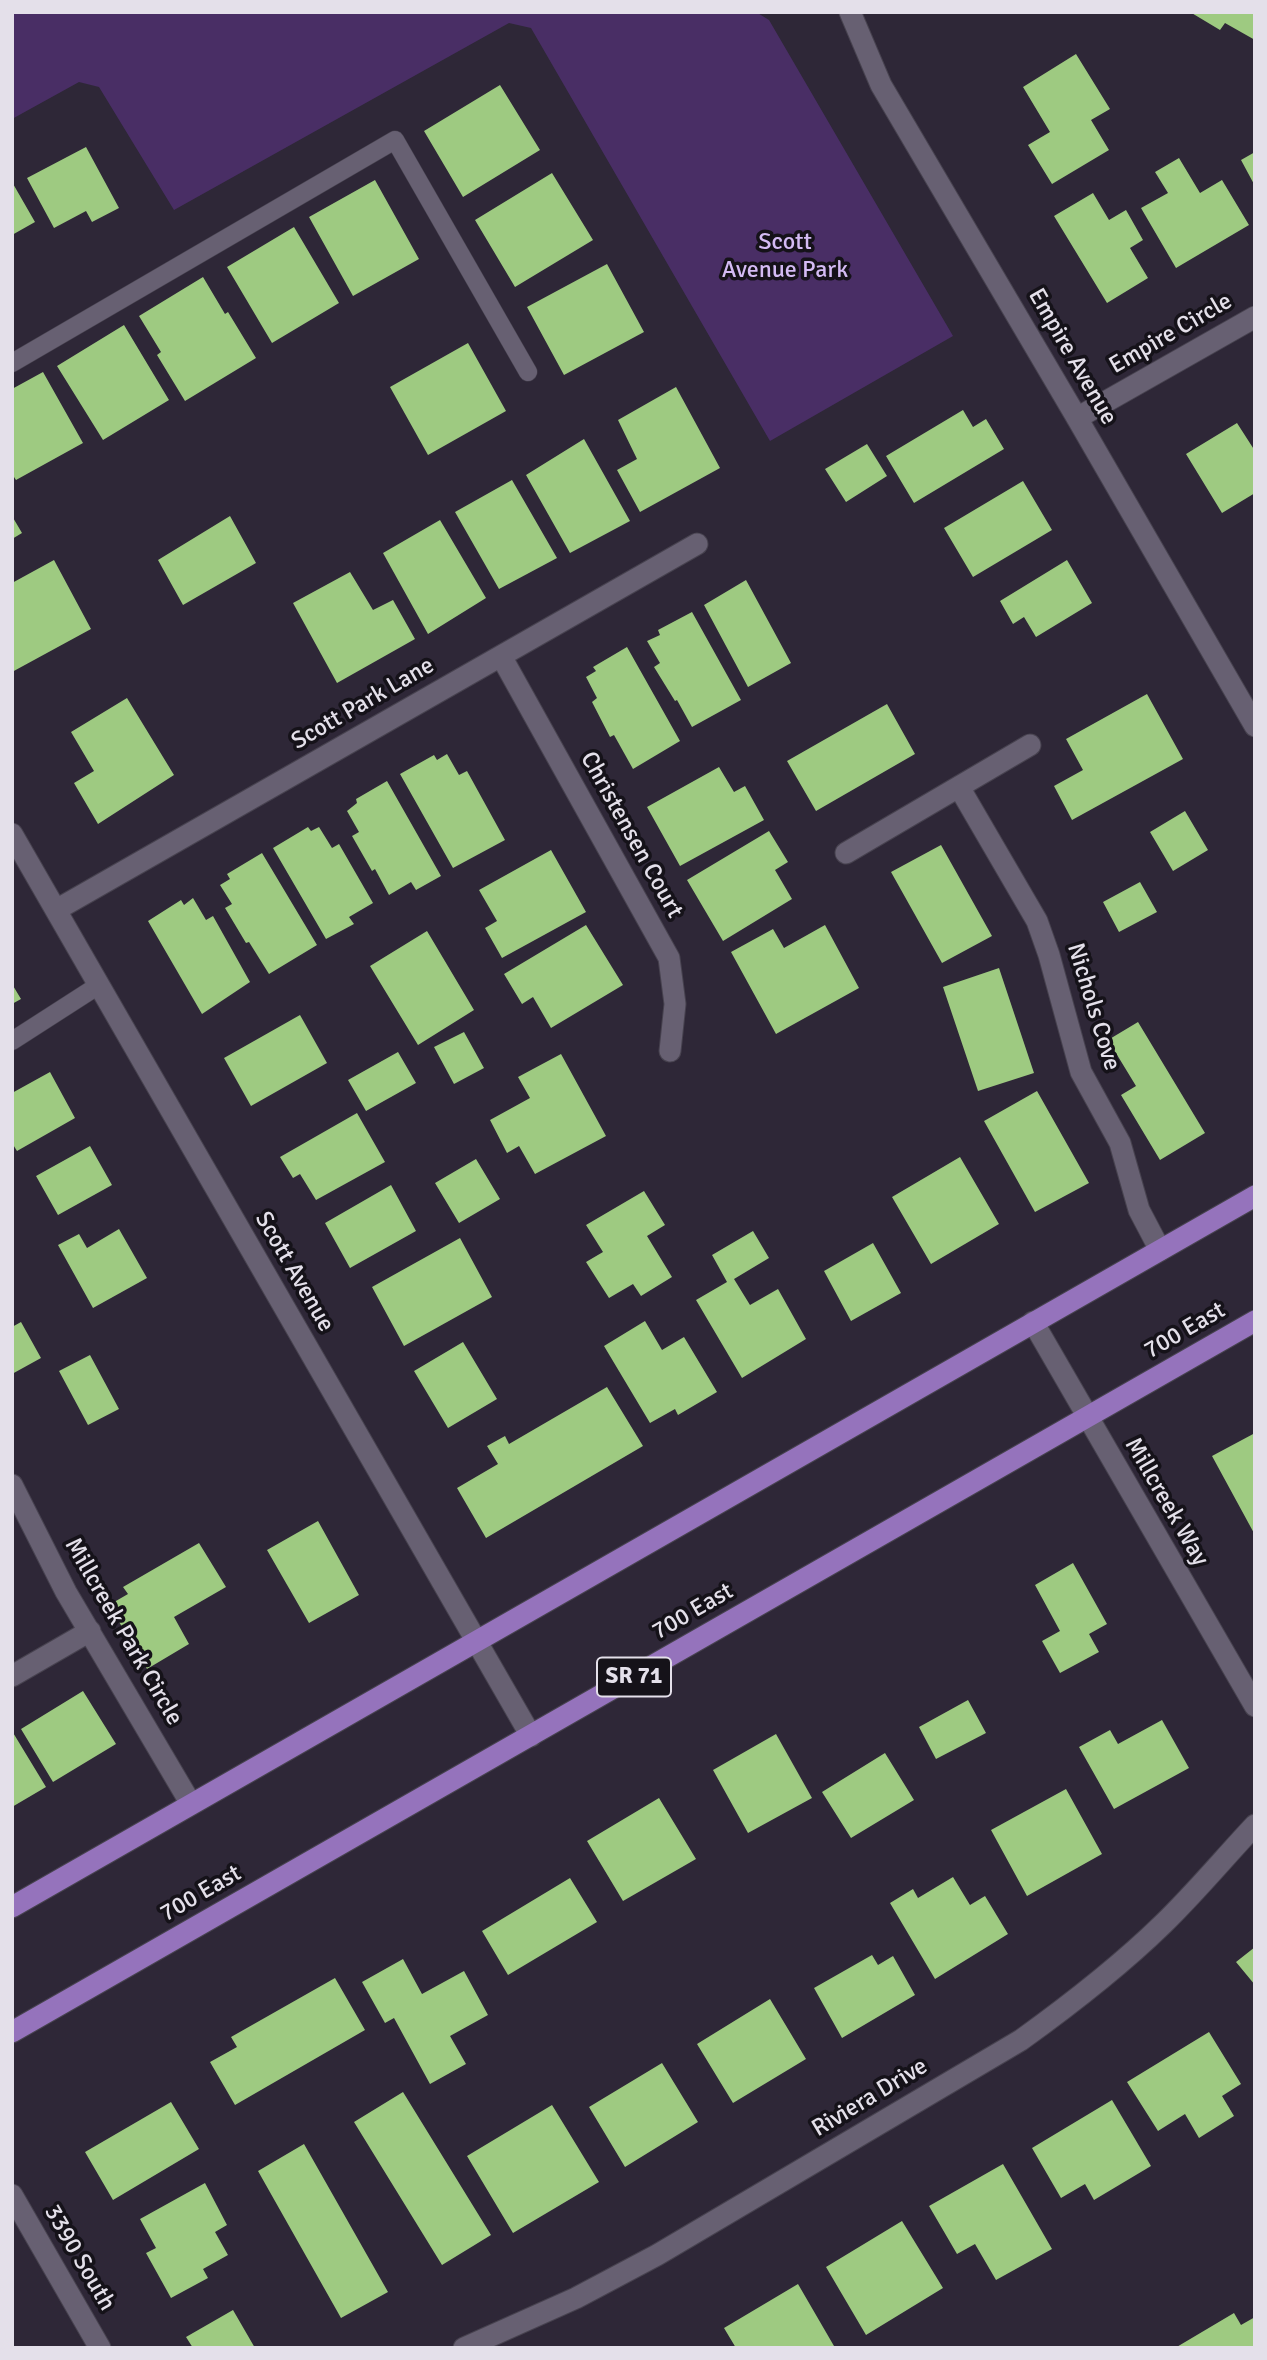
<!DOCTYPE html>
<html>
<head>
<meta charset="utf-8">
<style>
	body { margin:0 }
	#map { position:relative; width:1267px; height:2360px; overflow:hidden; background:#2e2737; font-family:Signika,sans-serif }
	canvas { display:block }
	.frame { position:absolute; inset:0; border:14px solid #e4e0ea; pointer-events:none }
</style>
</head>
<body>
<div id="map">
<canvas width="1267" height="2360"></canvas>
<div class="frame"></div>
</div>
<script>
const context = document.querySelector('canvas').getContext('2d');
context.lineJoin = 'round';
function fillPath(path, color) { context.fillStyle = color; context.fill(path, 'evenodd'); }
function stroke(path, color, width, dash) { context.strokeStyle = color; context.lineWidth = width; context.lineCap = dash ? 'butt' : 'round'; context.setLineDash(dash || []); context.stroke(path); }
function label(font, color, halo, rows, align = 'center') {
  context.font = font + ' Signika,sans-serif'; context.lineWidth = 7; context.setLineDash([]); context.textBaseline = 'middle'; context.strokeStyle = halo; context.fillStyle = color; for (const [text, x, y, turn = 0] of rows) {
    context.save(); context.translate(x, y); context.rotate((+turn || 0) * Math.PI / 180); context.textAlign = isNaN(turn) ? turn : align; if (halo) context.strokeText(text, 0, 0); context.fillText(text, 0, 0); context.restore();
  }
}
const green = new Path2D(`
	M 12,12 L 756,12 L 769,20 L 953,336 L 770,441 L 531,28 L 509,23 L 174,210 L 99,87 L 79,82 L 12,119 Z`);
const building = new Path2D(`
	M 1190,12 L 1255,12 L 1255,40 L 1225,23 L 1220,30 Z
	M 1076,54 L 1110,109 L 1091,120 L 1109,150 L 1052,184 L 1028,145 L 1050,132 L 1023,87 Z
	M 500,85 L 540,150 L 463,197 L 424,131 Z
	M 86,147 L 119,208 L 92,222 L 86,211 L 54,228 L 27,178 Z
	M 1255,152 L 1255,186 L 1241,160 Z
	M 1179,158 L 1200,193 L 1222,180 L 1249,225 L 1176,268 L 1141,208 L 1168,193 L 1155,172 Z
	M 552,173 L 593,240 L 515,287 L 475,220 Z
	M 375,180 L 419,259 L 353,296 L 309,217 Z
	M 12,182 L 35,222 L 12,235 Z
	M 1093,193 L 1109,220 L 1126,210 L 1143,240 L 1130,248 L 1148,278 L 1107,303 L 1054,216 Z
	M 294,227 L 339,303 L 272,343 L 227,267 Z
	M 607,264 L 644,332 L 564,375 L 527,307 Z
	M 203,277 L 225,314 L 228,312 L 256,358 L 185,401 L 157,355 L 161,352 L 139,316 Z
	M 124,325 L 169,400 L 103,440 L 57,366 Z
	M 468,343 L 506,411 L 428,455 L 390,387 Z
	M 43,372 L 83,443 L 16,480 L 12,474 L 12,389 Z
	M 676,387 L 720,468 L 640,512 L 617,470 L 637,459 L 618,420 Z
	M 963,410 L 973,427 L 986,419 L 1004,449 L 914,503 L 886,456 Z
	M 1237,423 L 1255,451 L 1255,493 L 1222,513 L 1186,454 Z
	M 584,439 L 630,521 L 570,553 L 526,475 Z
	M 867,444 L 887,476 L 846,502 L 825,469 Z
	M 512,480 L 557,558 L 499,589 L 455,512 Z
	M 1023,481 L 1052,530 L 973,577 L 944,528 Z
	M 12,516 L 22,533 L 12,539 Z
	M 230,516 L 256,563 L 183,605 L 158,560 Z
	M 440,520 L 486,598 L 428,634 L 383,553 Z
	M 54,560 L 91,629 L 12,672 L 12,583 Z
	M 1067,560 L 1092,603 L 1036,637 L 1024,617 L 1013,624 L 1000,601 Z
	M 350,572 L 373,610 L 393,600 L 415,639 L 337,683 L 293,603 Z
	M 746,580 L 791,663 L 748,687 L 704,605 Z
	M 692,612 L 741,700 L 692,727 L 677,700 L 675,701 L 654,667 L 660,663 L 647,641 L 660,635 L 658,630 Z
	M 627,647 L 680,741 L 633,769 L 614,735 L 610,737 L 592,702 L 597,698 L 586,677 L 596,671 L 593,667 Z
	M 1147,694 L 1183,759 L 1072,820 L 1054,786 L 1083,770 L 1066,739 Z
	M 127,698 L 174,775 L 98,824 L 74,783 L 94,771 L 71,732 Z
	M 887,704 L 915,754 L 816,811 L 787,761 Z
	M 447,754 L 459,775 L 467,771 L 505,840 L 453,868 L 400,774 L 434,755 L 437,760 Z
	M 719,767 L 734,792 L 745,786 L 764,820 L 680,866 L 647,807 Z
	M 387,781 L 441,876 L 416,890 L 411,882 L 389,895 L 375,869 L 372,871 L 352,836 L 359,832 L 347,811 L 357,803 L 356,799 Z
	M 1185,811 L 1208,850 L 1173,871 L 1150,832 Z
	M 308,827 L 311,831 L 319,827 L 332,848 L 339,844 L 373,903 L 349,917 L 354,924 L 326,939 L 273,848 Z
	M 769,831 L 788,862 L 775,870 L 792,899 L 723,941 L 687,880 Z
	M 941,845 L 992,936 L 942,963 L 891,872 Z
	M 551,850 L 586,912 L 502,958 L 485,928 L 497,921 L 479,890 Z
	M 262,853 L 317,945 L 269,974 L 249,942 L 246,943 L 225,908 L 232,904 L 220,885 L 230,879 L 227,874 Z
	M 1140,882 L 1157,912 L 1119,932 L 1103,902 Z
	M 193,898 L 206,920 L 213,916 L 250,982 L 202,1014 L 148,921 L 181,900 L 184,905 Z
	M 586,925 L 623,985 L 551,1028 L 533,997 L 522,1004 L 504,974 Z
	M 825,925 L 859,988 L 776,1034 L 731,952 L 773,929 L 784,948 Z
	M 427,931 L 474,1010 L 418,1045 L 370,966 Z
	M 999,968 L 1034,1073 L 978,1091 L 943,987 Z
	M 12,984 L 21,999 L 12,1004 Z
	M 300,1015 L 327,1063 L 251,1106 L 224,1058 Z
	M 1138,1022 L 1205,1133 L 1160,1160 L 1121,1095 L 1136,1086 L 1108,1040 Z
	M 464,1032 L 484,1068 L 454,1084 L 434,1047 Z
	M 398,1052 L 416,1083 L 366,1111 L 348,1080 Z
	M 561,1054 L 606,1136 L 535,1174 L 519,1146 L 507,1153 L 490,1120 L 530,1098 L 518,1077 Z
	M 50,1072 L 75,1118 L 17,1151 L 12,1143 L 12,1093 Z
	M 1037,1091 L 1089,1183 L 1035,1212 L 984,1121 Z
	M 357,1113 L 385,1162 L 316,1200 L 300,1174 L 293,1178 L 280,1157 Z
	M 90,1146 L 112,1185 L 58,1215 L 36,1176 Z
	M 960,1157 L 999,1224 L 931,1264 L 892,1197 Z
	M 476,1159 L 500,1199 L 459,1223 L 435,1183 Z
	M 391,1185 L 416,1231 L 350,1268 L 325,1223 Z
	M 644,1191 L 665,1225 L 647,1236 L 672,1277 L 641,1296 L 633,1284 L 609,1298 L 586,1262 L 603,1252 L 586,1225 Z
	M 119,1229 L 147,1278 L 93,1308 L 58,1245 L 79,1234 L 87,1248 Z
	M 753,1231 L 769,1258 L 734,1279 L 750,1305 L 778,1289 L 806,1339 L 742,1378 L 696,1300 L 727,1282 L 712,1255 Z
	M 460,1238 L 492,1297 L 404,1346 L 372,1287 Z
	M 873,1243 L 901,1293 L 851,1321 L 824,1271 Z
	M 645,1321 L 662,1350 L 684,1337 L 717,1392 L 678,1415 L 675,1409 L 650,1423 L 604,1346 Z
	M 21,1322 L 41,1358 L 12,1374 L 12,1327 Z
	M 463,1342 L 497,1399 L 448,1428 L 414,1371 Z
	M 90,1355 L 119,1409 L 88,1425 L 59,1371 Z
	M 607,1387 L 643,1446 L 486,1538 L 457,1488 L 498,1464 L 487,1446 L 505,1436 L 509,1444 Z
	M 1255,1433 L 1255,1535 L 1212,1456 Z
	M 318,1521 L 359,1595 L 309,1623 L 267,1550 Z
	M 199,1543 L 226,1587 L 174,1617 L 189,1644 L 147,1669 L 109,1605 L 128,1594 L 123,1587 Z
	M 1073,1563 L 1107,1624 L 1089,1634 L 1099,1652 L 1060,1673 L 1042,1641 L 1060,1631 L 1035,1585 Z
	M 83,1691 L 116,1744 L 53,1782 L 21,1729 Z
	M 968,1700 L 986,1733 L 936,1759 L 919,1727 Z
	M 1162,1720 L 1189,1768 L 1114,1809 L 1079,1747 L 1110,1730 L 1118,1744 Z
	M 12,1731 L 46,1787 L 12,1807 Z
	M 776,1734 L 812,1798 L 748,1833 L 713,1770 Z
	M 885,1753 L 914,1800 L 851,1838 L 822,1792 Z
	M 1066,1789 L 1102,1854 L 1027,1896 L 991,1830 Z
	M 659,1798 L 696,1859 L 623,1901 L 587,1841 Z
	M 953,1877 L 970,1905 L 985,1896 L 1008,1934 L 935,1979 L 890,1903 L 913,1889 L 918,1898 Z
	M 570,1878 L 597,1922 L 508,1975 L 482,1931 Z
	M 1255,1947 L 1255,1985 L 1236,1962 Z
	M 872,1955 L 878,1965 L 893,1956 L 915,1995 L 842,2038 L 814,1988 Z
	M 403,1959 L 422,1994 L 464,1971 L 488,2015 L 450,2036 L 466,2064 L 430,2084 L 394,2018 L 385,2023 L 362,1982 Z
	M 335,1978 L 365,2030 L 235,2105 L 210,2062 L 237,2047 L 231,2037 Z
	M 770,1999 L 806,2059 L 733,2103 L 697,2044 Z
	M 1209,2032 L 1241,2084 L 1222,2096 L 1234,2116 L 1199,2138 L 1185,2114 L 1158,2131 L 1127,2082 Z
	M 662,2063 L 698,2122 L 625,2167 L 589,2107 Z
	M 403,2092 L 491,2235 L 442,2265 L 354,2122 Z
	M 1112,2100 L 1151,2166 L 1094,2200 L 1085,2184 L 1061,2198 L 1032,2148 Z
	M 171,2102 L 199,2149 L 113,2200 L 85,2152 Z
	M 552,2105 L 599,2182 L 513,2233 L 467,2156 Z
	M 304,2144 L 388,2292 L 341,2318 L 258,2171 Z
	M 1003,2164 L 1052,2249 L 996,2280 L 975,2244 L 957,2254 L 929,2206 Z
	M 205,2183 L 227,2225 L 215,2232 L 228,2255 L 203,2269 L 208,2278 L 171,2298 L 146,2253 L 156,2248 L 140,2219 Z
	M 902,2221 L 943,2288 L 866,2335 L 826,2267 Z
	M 798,2284 L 834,2346 L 736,2348 L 724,2328 Z
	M 233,2310 L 255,2348 L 193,2348 L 186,2337 Z
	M 1234,2313 L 1241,2325 L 1255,2317 L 1255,2348 L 1175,2348 Z`);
const lane = new Path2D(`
	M 12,363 L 395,140 L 528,372
	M 12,1041 L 99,985`);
const street = new Path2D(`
	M 850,12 L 881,85 L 1077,418 L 1255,726
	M 1077,418 L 1255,317
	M 501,656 L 669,958 L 675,1004 L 670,1051
	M 959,787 L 1037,921 L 1049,955 L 1081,1072 L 1120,1143 L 1139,1210 L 1160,1250
	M 12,834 L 531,1736
	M 846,853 L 1030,745
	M 56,910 L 697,544
	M 1033,1322 L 1255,1706
	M 12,1485 L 66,1592 L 191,1804
	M 12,1676 L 90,1631
	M 12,2195 L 100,2348
	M 464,2348 L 576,2298 L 657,2255 L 1021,2040 C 1071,2004 1119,1967 1163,1924 C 1195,1893 1224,1858 1255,1825`);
const primary = new Path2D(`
	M 12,1907 L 1255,1196
	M 12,2032 L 1255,1321`);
const shields = [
	[634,1677,74]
];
const shieldNames = [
	["SR 71",634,1677]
];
const parkNames = [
	["Scott",785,243],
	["Avenue Park",785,271]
];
const streetNames = [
	["Empire Circle",1171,334,-30],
	["Empire Avenue",1072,357,60],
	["Scott Park Lane",363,704,-30],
	["Christensen Court",631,835,61],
	["Nichols Cove",1093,1007,73],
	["Scott Avenue",294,1272,60],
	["700 East",1185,1331,-30],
	["Millcreek Way",1166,1502,60],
	["700 East",693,1612,-30],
	["Millcreek Park Circle",123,1632,60],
	["700 East",201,1894,-30],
	["Riviera Drive",870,2098,-31],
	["3390 South",79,2258,60]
];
fillPath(green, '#492e65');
fillPath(building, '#9eca81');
stroke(lane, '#47424f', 19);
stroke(street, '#47424f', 23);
stroke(primary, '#47424f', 23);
stroke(lane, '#676072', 18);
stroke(street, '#676072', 21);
stroke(primary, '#9573bc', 21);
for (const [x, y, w] of shields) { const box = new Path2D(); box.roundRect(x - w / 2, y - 19.5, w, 39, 5); context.fillStyle = '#151219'; context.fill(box); stroke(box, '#e4e0ea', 2); }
label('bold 23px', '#e4e0ea', null, shieldNames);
label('24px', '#d4bbf4', '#151219', parkNames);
label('24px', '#e4e0ea', '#151219', streetNames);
</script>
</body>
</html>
